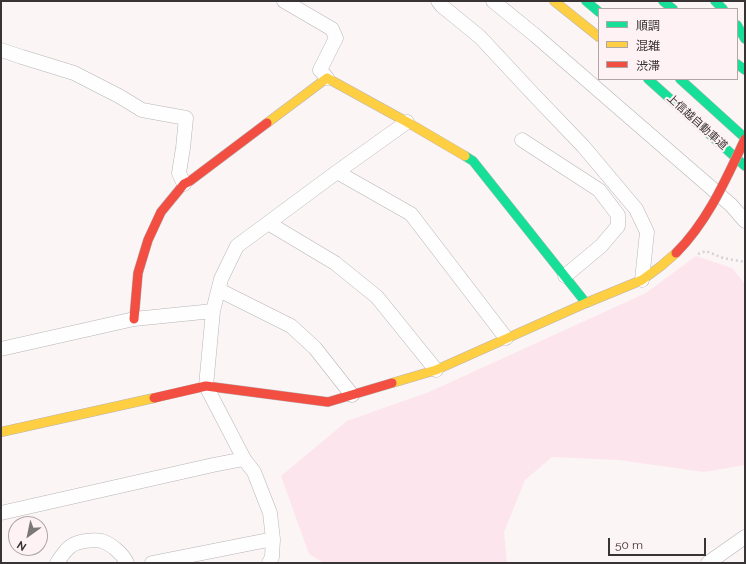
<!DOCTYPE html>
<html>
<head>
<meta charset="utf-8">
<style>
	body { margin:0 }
	#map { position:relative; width:746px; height:564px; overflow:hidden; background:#fbf5f6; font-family:Raleway,"Noto Sans JP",sans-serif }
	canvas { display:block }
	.frame { position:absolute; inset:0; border:2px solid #383334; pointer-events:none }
	.legend { position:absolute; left:598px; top:8px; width:140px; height:72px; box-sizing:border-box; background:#fef2f5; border:1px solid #afa6a8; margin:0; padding:5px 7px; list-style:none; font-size:12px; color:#383334 }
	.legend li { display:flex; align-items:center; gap:8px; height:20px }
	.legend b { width:20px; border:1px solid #afa6a8 }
	.north { position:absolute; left:8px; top:516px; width:40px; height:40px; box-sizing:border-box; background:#fef2f5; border:1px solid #afa6a8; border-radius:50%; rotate:213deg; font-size:11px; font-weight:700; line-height:16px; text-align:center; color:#383334 }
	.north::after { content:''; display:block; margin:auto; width:14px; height:18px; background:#7c7778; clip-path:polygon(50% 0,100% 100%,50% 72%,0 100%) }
	.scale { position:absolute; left:608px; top:538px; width:98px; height:18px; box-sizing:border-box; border:2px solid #383334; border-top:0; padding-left:5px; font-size:12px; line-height:14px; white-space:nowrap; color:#383334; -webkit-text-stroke:3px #fef2f5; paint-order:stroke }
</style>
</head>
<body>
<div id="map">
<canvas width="746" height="564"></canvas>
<div class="frame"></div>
<ul class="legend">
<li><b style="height:5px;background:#16e098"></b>順調</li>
<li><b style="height:5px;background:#ffcf43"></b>混雑</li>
<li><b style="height:5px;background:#f24e42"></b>渋滞</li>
</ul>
<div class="north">N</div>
<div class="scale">50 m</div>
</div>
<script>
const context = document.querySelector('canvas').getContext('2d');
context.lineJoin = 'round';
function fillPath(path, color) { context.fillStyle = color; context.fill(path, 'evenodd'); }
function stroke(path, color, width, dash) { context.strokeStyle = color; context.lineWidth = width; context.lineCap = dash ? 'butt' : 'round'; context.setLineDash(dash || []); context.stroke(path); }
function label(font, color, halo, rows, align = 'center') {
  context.font = font + ' Raleway,"Noto Sans JP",sans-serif'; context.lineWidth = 4; context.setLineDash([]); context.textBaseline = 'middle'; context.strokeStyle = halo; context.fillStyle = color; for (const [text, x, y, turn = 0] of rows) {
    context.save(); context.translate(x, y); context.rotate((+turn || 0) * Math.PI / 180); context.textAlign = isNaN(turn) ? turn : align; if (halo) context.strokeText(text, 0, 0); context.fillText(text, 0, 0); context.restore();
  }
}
const green = new Path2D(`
	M 696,256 L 732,268 L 745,284 L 745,465 L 704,472 L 619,460 L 552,457 L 525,480 L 504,532 L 507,563 L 324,563 L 309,554 L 281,476 L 347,421 L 429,392 L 646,293 Z`);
const path = new Path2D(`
	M 698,254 L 706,251 L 723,258 L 745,262`);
const street = new Path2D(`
	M 284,1 L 332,29 L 336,38 L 320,70 L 327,78
	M 438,1 L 442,6 L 480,37 L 535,96 L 583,146 L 636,209 L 647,232 L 642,280
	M 493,1 L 536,36 L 731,205 L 745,221
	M 1,50 L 22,57 L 74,73 L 119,96 L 142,110 L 186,118 L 183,148 L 179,173 L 184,184
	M 522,140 L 599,190 L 618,215 L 618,226 L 601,246 L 565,276
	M 337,172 L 411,214 L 506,338
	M 268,223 L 335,263 L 377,297 L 436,370
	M 219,290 L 291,326 L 315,348 L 352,395
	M 1,349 L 134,319 L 213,311
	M 1,513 L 213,465 L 244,459
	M 57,563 C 61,557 65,550 71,546 C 78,541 94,539 102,541 C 111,544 123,554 127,563
	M 152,563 L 273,539
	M 269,563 L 272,557 L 273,539 L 270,513 L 254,472 L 244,459 L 206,386 L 213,311 L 221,279 L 237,246 L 337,172 L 407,122
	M 708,563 L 745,537`);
const fast = new Path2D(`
	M 586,1 L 599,12
	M 663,1 L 673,9
	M 715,1 L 723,9
	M 737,25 L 745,39
	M 737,64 L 745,70
	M 648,79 L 745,166
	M 680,79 L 745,138
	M 465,156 L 473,161 L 586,303`);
const slow = new Path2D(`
	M 554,1 L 599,37
	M 267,123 L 327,78 L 407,122 L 465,156
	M 392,383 L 436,370 L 586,303 L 642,280 L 661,266 L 676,253
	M 1,432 L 154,398`);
const jam = new Path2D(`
	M 134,319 L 138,273 L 148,240 L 161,212 L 184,184 L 190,181 L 267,123
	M 154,398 L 206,386 L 328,402 L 392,383`);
const jamBridge = new Path2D(`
	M 676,253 C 708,221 726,179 745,139`);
const streetNames = [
	["上信越自動車道",697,122,42]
];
fillPath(green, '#fce5ec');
stroke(street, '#b8b4b5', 15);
stroke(fast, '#b8b4b5', 10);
stroke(slow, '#b8b4b5', 10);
stroke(jam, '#b8b4b5', 10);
stroke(path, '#d6d3d4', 2.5, [2, 3]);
stroke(street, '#fefefe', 14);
stroke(fast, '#16e098', 9);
stroke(slow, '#ffcf43', 9);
stroke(jam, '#f24e42', 9);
stroke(jamBridge, '#b8b4b5', 10, []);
stroke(jamBridge, '#f24e42', 9);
label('11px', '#383334', '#fef2f5', streetNames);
</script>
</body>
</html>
